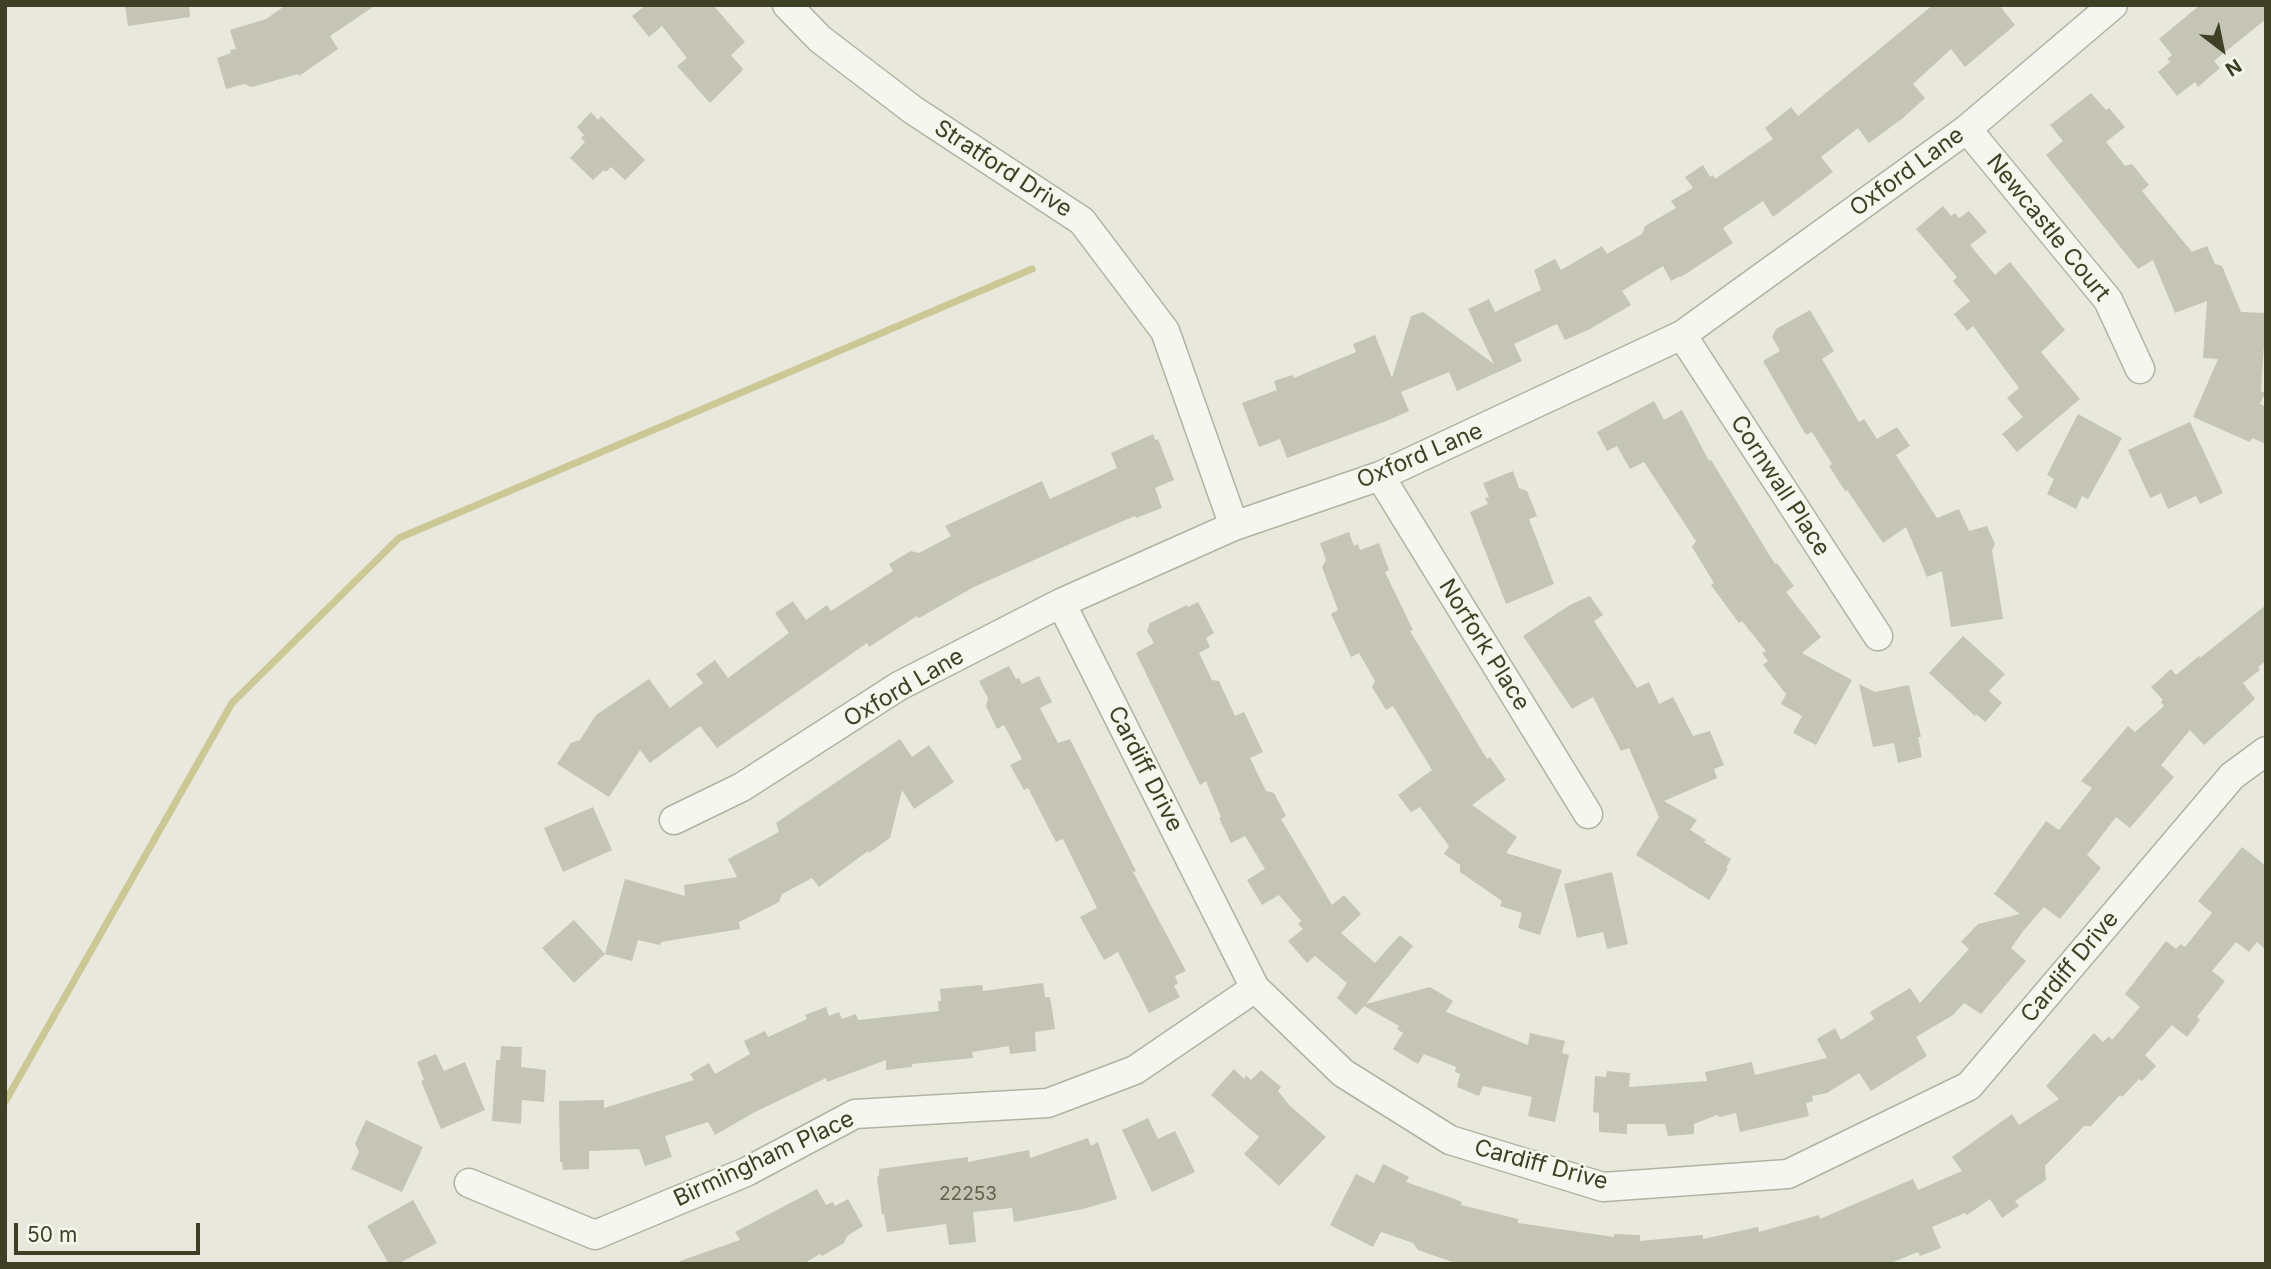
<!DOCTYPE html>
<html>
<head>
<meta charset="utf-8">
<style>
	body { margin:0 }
	#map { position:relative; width:2271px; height:1269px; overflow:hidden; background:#e8e8dd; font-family:Inter,sans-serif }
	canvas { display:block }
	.frame { position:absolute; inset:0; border:7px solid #3e4025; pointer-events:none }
	.north { position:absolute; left:2187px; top:14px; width:70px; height:70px; -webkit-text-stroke:5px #f5f6ec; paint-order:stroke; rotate:148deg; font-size:19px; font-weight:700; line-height:28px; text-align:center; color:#3e4025 }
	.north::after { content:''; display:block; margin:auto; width:24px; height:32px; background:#3e4025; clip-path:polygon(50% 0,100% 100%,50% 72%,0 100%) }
	.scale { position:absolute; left:14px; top:1223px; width:186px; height:32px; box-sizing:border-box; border:4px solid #3e4025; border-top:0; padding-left:9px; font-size:21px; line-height:24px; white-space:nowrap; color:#3e4025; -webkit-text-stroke:5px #f5f6ec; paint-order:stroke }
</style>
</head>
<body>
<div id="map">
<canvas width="2271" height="1269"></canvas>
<div class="frame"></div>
<div class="north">N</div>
<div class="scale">50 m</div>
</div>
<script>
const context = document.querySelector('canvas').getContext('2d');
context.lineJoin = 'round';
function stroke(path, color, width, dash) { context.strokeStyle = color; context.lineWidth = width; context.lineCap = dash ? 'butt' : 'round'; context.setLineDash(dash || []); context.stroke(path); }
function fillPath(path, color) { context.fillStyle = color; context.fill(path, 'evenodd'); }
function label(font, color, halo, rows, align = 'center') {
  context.font = font + ' Inter,sans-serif'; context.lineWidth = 5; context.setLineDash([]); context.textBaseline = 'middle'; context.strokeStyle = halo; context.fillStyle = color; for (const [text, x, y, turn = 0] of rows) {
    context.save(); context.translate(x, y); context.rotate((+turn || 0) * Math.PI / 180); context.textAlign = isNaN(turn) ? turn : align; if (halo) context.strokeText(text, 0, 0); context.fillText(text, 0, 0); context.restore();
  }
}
const stream = new Path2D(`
	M 5,1102 L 232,703 L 399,538 L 1032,269`);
const building = new Path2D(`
	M 125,5 L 189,5 L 190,17 L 128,26 Z
	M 286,5 L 376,5 L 330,36 L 338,49 L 299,76 L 298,74 L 252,87 L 244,84 L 226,89 L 217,58 L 231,53 L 230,50 L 236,49 L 230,30 L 266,19 Z
	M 646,5 L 713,5 L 745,42 L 731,55 L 743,69 L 742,71 L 710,103 L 677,66 L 687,58 L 662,26 L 649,37 L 632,16 Z
	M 1933,5 L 1999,5 L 2015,25 L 1965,67 L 1951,49 L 1913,84 L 1925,98 L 1903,118 L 1869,143 L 1858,128 L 1821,157 L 1833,172 L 1773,217 L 1763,201 L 1723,228 L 1733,243 L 1681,277 L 1680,276 L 1671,281 L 1663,266 L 1622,291 L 1631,305 L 1590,329 L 1565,340 L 1557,324 L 1514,344 L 1522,361 L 1457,391 L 1449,372 L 1401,392 L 1409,411 L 1389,420 L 1287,458 L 1280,439 L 1259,447 L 1242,403 L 1277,390 L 1274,381 L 1292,375 L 1294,378 L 1356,352 L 1353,344 L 1375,335 L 1392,378 L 1411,316 L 1423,312 L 1494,364 L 1468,309 L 1489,299 L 1495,312 L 1541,290 L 1534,270 L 1555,259 L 1561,270 L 1602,246 L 1607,254 L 1642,234 L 1645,226 L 1676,208 L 1671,201 L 1693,188 L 1685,177 L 1703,165 L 1710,177 L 1713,175 L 1715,179 L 1773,139 L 1765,128 L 1791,107 L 1798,116 Z
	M 2200,5 L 2266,5 L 2266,19 L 2214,61 L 2220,68 L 2198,87 L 2195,82 L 2177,96 L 2158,72 L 2170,62 L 2167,59 L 2172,55 L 2159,39 Z
	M 2091,93 L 2106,110 L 2109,108 L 2125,127 L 2106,142 L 2125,166 L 2132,164 L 2149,185 L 2142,191 L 2192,252 L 2207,246 L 2215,264 L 2222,266 L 2241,312 L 2266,313 L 2261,391 L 2265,393 L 2260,404 L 2266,407 L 2266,444 L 2252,438 L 2250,442 L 2193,417 L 2218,359 L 2203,358 L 2207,301 L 2175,313 L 2153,260 L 2138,269 L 2046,155 L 2063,141 L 2050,125 Z
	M 591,112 L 598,120 L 601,116 L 645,160 L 625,180 L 611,167 L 606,172 L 604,170 L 593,180 L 570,158 L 585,142 L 581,138 L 584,135 L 577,127 Z
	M 1943,206 L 1951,216 L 1955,213 L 1959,218 L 1969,211 L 1987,232 L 1970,245 L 1995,275 L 2010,262 L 2065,330 L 2041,352 L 2080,399 L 2017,452 L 2002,434 L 2023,417 L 2007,398 L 2019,388 L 1973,326 L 1967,331 L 1954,314 L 1970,301 L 1953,281 L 1957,277 L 1916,229 Z
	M 1810,310 L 1834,351 L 1822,359 L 1859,422 L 1864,419 L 1877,439 L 1897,427 L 1910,446 L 1896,455 L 1937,518 L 1959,509 L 1969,531 L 1987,526 L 1995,544 L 1992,550 L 2003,619 L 1951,627 L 1942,571 L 1927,577 L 1906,527 L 1883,543 L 1847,490 L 1845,491 L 1829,466 L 1832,464 L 1812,432 L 1806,435 L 1763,361 L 1780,351 L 1772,337 L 1776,329 Z
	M 1654,401 L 1664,420 L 1682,410 L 1709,461 L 1711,460 L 1775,564 L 1777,563 L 1794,586 L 1786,592 L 1821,637 L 1802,653 L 1852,680 L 1816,745 L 1793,733 L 1802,716 L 1781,704 L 1786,694 L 1763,665 L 1768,661 L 1762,653 L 1766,651 L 1742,621 L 1739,623 L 1711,585 L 1714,583 L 1692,547 L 1696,541 L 1644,462 L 1630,469 L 1617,446 L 1607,451 L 1597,432 Z
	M 2078,414 L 2122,438 L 2088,499 L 2082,496 L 2076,509 L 2047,494 L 2054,479 L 2047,475 Z
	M 2190,422 L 2223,493 L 2200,504 L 2196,496 L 2168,509 L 2161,493 L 2150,498 L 2128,450 Z
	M 1153,434 L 1155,440 L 1158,439 L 1174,480 L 1155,488 L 1162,508 L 1136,518 L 1135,516 L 1081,539 L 974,587 L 919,618 L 917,616 L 869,647 L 867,643 L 717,748 L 700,726 L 650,763 L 640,750 L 609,797 L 557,764 L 571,743 L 580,740 L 596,715 L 649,679 L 670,708 L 703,683 L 696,674 L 715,660 L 728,678 L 789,633 L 775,613 L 793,601 L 806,620 L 827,605 L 831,611 L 893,571 L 889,564 L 911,551 L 919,553 L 951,536 L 945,526 L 1042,481 L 1050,499 L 1117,468 L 1111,453 Z
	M 1513,471 L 1519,488 L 1527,491 L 1537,516 L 1529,519 L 1554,584 L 1506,604 L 1470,512 L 1488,504 L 1485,498 L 1489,497 L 1483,483 Z
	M 1349,532 L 1354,546 L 1358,544 L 1360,550 L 1379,543 L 1389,570 L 1385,572 L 1413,630 L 1410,631 L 1487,759 L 1490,757 L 1506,780 L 1472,805 L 1517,837 L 1506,853 L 1562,870 L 1540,935 L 1518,928 L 1522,913 L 1500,906 L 1502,901 L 1460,872 L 1460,865 L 1444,854 L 1449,846 L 1420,807 L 1411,812 L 1398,795 L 1432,770 L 1393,706 L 1386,710 L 1372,687 L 1375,681 L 1359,653 L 1351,657 L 1331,614 L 1338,610 L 1322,567 L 1326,560 L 1320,543 Z
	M 1590,596 L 1603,615 L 1594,621 L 1637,688 L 1649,682 L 1659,704 L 1673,697 L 1693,736 L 1710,731 L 1724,765 L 1714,769 L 1717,778 L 1664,801 L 1697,820 L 1690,830 L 1706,840 L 1704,842 L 1731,859 L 1726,868 L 1728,869 L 1709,900 L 1636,855 L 1659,817 L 1629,748 L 1621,751 L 1593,697 L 1572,709 L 1523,636 L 1570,605 Z
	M 1198,602 L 1214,633 L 1206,638 L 1210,647 L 1199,653 L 1212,680 L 1219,681 L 1235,716 L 1244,712 L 1263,752 L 1250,758 L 1266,791 L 1274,793 L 1286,816 L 1281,819 L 1332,905 L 1344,895 L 1361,914 L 1341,933 L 1375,963 L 1400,935 L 1413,946 L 1366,1004 L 1430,987 L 1453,1001 L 1446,1012 L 1528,1045 L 1530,1033 L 1565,1041 L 1562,1053 L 1569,1055 L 1555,1122 L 1528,1116 L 1532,1097 L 1483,1086 L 1479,1096 L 1457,1087 L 1460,1074 L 1455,1072 L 1456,1067 L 1424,1054 L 1418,1064 L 1393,1049 L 1403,1033 L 1397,1029 L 1399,1026 L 1364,1006 L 1356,1015 L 1337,998 L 1347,983 L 1315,956 L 1307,963 L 1288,941 L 1303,929 L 1298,924 L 1301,921 L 1279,895 L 1262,905 L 1247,880 L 1265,869 L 1245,836 L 1231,843 L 1219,818 L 1221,817 L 1206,781 L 1200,785 L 1136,653 L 1154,643 L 1147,631 L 1150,623 L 1187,605 L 1188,607 Z
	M 2266,605 L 2266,661 L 2258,667 L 2260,670 L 2243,683 L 2255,699 L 2204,745 L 2190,730 L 2161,765 L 2174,777 L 2130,828 L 2116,817 L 2087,855 L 2101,868 L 2060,919 L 2044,907 L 2024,930 L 2011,948 L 2026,961 L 1981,1014 L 1964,1003 L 1953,1015 L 1916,1037 L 1927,1056 L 1871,1091 L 1859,1073 L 1827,1093 L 1812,1096 L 1813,1101 L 1806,1103 L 1809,1116 L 1740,1132 L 1736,1113 L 1720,1117 L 1717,1115 L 1694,1124 L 1694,1134 L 1668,1136 L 1665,1124 L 1627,1124 L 1627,1134 L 1599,1132 L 1599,1113 L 1593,1112 L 1595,1076 L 1606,1077 L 1607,1071 L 1630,1073 L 1629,1087 L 1707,1081 L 1705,1072 L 1752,1062 L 1755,1075 L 1827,1058 L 1817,1039 L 1835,1028 L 1841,1040 L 1874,1019 L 1870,1012 L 1910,988 L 1920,1003 L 1969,949 L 1961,942 L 1978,924 L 2020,914 L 1994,894 L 2046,821 L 2059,830 L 2092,788 L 2081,781 L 2128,726 L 2135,732 L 2164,706 L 2161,702 L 2163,700 L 2151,687 L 2171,669 L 2176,675 L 2199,656 L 2200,658 Z
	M 1963,636 L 2005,674 L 1989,691 L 2002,703 L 1985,722 L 1976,714 L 1975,716 L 1929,673 Z
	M 1009,666 L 1016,679 L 1019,678 L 1022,684 L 1039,676 L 1052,702 L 1040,708 L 1058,743 L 1070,739 L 1136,871 L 1133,872 L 1186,971 L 1175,976 L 1178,983 L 1174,986 L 1180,997 L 1149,1013 L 1118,952 L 1104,960 L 1080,917 L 1097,908 L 1063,839 L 1056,842 L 1028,788 L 1024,790 L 1010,765 L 1022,759 L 1004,725 L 997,729 L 986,706 L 988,698 L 979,681 Z
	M 1859,684 L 1875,692 L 1909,685 L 1921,737 L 1918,737 L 1922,757 L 1898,763 L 1894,743 L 1873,747 Z
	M 900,739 L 912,757 L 929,745 L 954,782 L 914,809 L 902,790 L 890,838 L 869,853 L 868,851 L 819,887 L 812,878 L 782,894 L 779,902 L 739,922 L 740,929 L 661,942 L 660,945 L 638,940 L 632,961 L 605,954 L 625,879 L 685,896 L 684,885 L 737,877 L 728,859 L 779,832 L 776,823 Z
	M 593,807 L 612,850 L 563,872 L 544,828 Z
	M 2242,847 L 2266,866 L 2266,950 L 2257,942 L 2249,952 L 2236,942 L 2212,971 L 2225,981 L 2197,1017 L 2200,1020 L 2187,1037 L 2172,1025 L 2145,1055 L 2156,1066 L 2142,1081 L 2139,1079 L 2122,1097 L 2120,1095 L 2091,1126 L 2084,1126 L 2045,1166 L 2046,1180 L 2015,1201 L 2019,1206 L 2002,1218 L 1990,1199 L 1967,1215 L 1965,1213 L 1932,1227 L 1941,1248 L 1920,1256 L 1918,1252 L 1888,1264 L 1458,1264 L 1418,1250 L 1413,1243 L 1381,1232 L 1373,1247 L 1330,1225 L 1356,1174 L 1374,1183 L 1383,1164 L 1409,1177 L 1406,1182 L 1455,1199 L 1462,1202 L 1461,1205 L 1518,1219 L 1518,1223 L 1614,1237 L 1614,1234 L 1640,1235 L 1640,1241 L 1703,1235 L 1703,1239 L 1758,1227 L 1759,1232 L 1819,1215 L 1820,1219 L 1913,1179 L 1918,1190 L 1962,1171 L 1952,1157 L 2012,1114 L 2019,1125 L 2059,1099 L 2046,1086 L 2094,1033 L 2103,1042 L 2109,1036 L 2112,1040 L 2140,1007 L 2125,994 L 2166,941 L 2176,949 L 2181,944 L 2185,947 L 2212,913 L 2198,901 Z
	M 1612,872 L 1628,944 L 1607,949 L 1603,932 L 1577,938 L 1564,884 Z
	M 574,920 L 605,954 L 574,983 L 542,948 Z
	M 1043,983 L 1045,997 L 1050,997 L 1055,1029 L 1035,1032 L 1036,1051 L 1010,1054 L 1009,1046 L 972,1052 L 973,1058 L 912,1064 L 912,1067 L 886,1070 L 886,1060 L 835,1079 L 827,1082 L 826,1078 L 755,1112 L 715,1135 L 708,1122 L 665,1136 L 672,1157 L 645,1166 L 639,1149 L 589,1151 L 589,1169 L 563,1170 L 562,1162 L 560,1162 L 559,1101 L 604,1100 L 604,1108 L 694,1080 L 690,1074 L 709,1063 L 715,1074 L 750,1054 L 744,1041 L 765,1031 L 768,1037 L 807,1019 L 805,1015 L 826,1007 L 829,1016 L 839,1012 L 842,1019 L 856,1014 L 858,1020 L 939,1011 L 938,1001 L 941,1001 L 940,989 L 982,985 L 983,991 Z
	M 501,1046 L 522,1047 L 521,1067 L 546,1070 L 544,1102 L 522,1100 L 521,1124 L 492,1121 L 496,1060 L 500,1060 Z
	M 436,1054 L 444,1071 L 465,1062 L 485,1110 L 441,1129 L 421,1081 L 424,1080 L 417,1062 Z
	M 1234,1069 L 1244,1079 L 1246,1075 L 1251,1080 L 1261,1070 L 1281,1087 L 1278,1091 L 1289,1105 L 1326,1137 L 1279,1186 L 1244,1154 L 1259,1137 L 1211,1095 Z
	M 1148,1118 L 1158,1139 L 1175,1131 L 1195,1172 L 1152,1192 L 1122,1130 Z
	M 366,1120 L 423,1147 L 402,1192 L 351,1169 L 359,1152 L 355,1144 Z
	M 1088,1138 L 1091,1146 L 1098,1142 L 1117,1199 L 1083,1209 L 1014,1222 L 1012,1208 L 973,1212 L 976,1242 L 949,1245 L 946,1224 L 887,1232 L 884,1214 L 882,1215 L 877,1177 L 879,1176 L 879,1169 L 968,1157 L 968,1162 L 1029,1150 L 1030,1158 Z
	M 817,1189 L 826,1205 L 833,1202 L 835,1206 L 848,1199 L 863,1226 L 847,1236 L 844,1243 L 822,1256 L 820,1254 L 803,1264 L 681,1264 L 680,1261 L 740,1240 L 735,1232 Z
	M 413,1200 L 437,1243 L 398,1264 L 389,1264 L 367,1226 Z`);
const street = new Path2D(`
	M 787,5 L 820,39 L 913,110 L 1082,221 L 1165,331 L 1234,526
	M 1967,129 L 2108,300 L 2140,369
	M 1682,335 L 1878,636
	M 1380,476 L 1588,814
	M 1061,603 L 1255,988 L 1343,1073 L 1450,1140 L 1603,1187 L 1788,1174 L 1969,1086 L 2232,776 L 2266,751
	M 674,820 L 742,787 L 899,686 L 1061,603 L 1234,526 L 1380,476 L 1682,335 L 1967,129 L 2113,5
	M 469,1183 L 595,1235 L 746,1172 L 855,1114 L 1048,1103 L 1135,1070 L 1255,988`);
const numberNames = [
	["22253",968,1194]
];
const streetNames = [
	["Stratford Drive",1003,169,33],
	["Oxford Lane",1907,172,-36],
	["Newcastle Court",2048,228,51],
	["Oxford Lane",1420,456,-23],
	["Cornwall Place",1780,486,57],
	["Norfork Place",1484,645,58],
	["Oxford Lane",904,688,-30],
	["Cardiff Drive",1145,769,63],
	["Cardiff Drive",2070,967,-50],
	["Birmingham Place",764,1159,-25],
	["Cardiff Drive",1541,1165,15]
];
stroke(stream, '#cbc895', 7);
fillPath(building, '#c4c5b4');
stroke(street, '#b2b2a2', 31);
stroke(street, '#f6f6f0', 28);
label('19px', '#606149', null, numberNames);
label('23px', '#3e4025', '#f5f6ec', streetNames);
</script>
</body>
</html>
